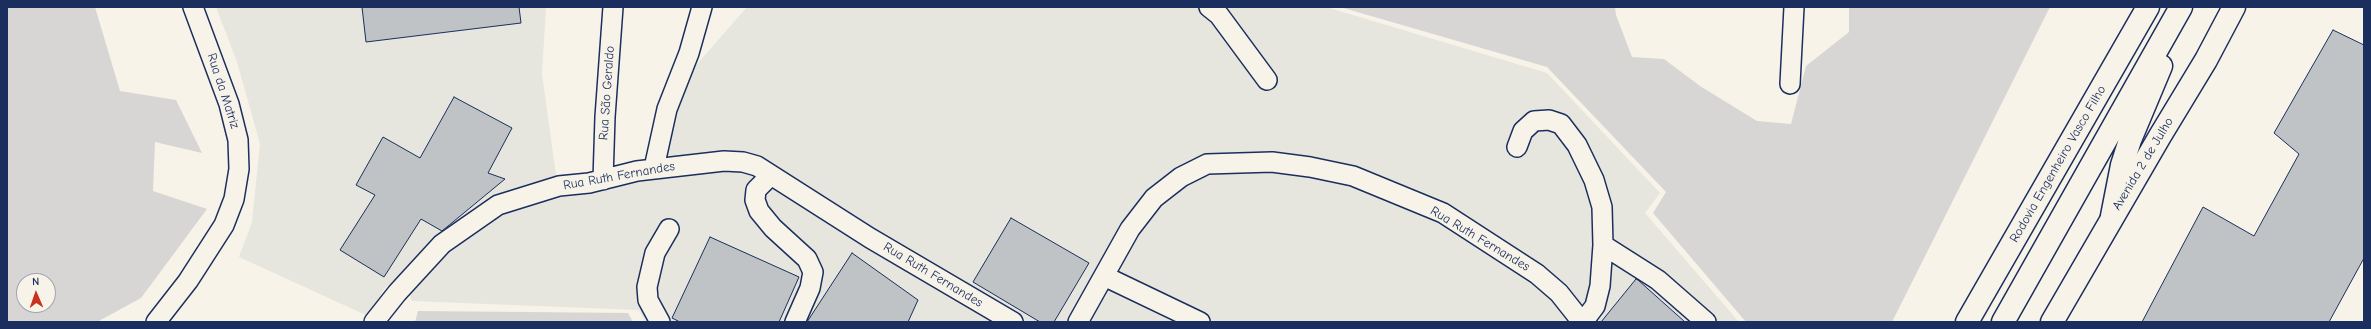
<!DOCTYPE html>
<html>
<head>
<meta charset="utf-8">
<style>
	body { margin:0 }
	#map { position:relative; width:2371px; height:329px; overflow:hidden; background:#f7f3e8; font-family:"Comic Neue",sans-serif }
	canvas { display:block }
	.frame { position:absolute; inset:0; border:8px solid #1b2f5e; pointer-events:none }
	.north { position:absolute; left:16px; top:273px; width:40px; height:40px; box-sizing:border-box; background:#f7f3e8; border:1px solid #9fa5b1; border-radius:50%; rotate:358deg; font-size:11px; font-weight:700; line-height:16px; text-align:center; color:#1b2f5e }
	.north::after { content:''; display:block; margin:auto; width:14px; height:18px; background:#c8321e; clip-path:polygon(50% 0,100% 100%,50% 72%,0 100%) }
</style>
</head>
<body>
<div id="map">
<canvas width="2371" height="329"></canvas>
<div class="frame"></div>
<div class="north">N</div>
</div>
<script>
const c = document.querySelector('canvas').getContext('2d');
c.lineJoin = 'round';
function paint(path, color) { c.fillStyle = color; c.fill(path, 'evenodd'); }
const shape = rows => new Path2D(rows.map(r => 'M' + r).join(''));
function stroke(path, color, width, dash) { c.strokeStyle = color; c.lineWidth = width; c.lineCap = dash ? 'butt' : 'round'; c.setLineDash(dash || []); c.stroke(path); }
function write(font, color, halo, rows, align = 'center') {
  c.font = font + ' "Comic Neue",sans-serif'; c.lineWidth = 3; c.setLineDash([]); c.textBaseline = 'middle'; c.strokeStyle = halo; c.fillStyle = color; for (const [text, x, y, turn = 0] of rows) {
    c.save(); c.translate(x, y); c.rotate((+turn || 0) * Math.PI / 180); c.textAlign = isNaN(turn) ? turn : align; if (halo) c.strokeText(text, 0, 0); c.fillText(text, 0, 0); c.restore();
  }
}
paint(shape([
	[216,7,546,7,542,74,556,175,610,170,660,158,685,78,747,7,1326,7,1547,73,1660,193,1645,213,1739,322,645,322,639,310,412,301,405,280,397,278,385,288,368,316,239,257,252,222,260,144,237,62]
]), '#e6e5de');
paint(shape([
	[7,7,95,7,120,91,176,100,202,153,155,142,153,191,207,209,141,298,97,322,7,322],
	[24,281,48,281,48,305,24,305],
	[1340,7,1615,7,1616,15,1632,57,1664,59,1700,86,1757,121,1791,124,1806,66,1849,32,1849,7,2050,7,1892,322,1746,322,1653,213,1666,192,1547,67],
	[418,311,628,313,633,322,415,322]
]), '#d7d6d4');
const building = shape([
	[362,7,519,7,521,23,366,42,362,7],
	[2333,30,2364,45,2364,258,2329,322,2142,322,2203,207,2254,236,2299,154,2274,133,2333,30],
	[454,97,512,128,488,173,505,179,442,231,421,219,384,277,340,250,375,195,356,185,383,137,420,158,454,97],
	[1011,218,1089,263,1054,322,1040,322,973,282,1011,218],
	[710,237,799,277,779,322,680,322,672,318,710,237],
	[852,253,918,300,908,322,807,322,852,253],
	[1636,279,1638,280,1685,322,1601,322,1636,279]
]);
paint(building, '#c0c3c5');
stroke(building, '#1b2f5e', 1);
const minor = shape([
	[1209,7,1219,15,1267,80],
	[1790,84,1794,7],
	[1517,147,1523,131,1534,121,1549,120,1561,124,1577,145,1594,180,1602,207,1603,245,1600,286,1595,306,1583,322],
	[654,168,667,109,689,53,702,7],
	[771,175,756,190,755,200,759,211,773,228,807,259,813,272,810,288,795,322],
	[603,180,605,117,613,7],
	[1603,245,1658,280,1706,322],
	[1104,276,1200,322],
	[156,322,188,281,224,225,234,199,239,169,238,140,229,104,193,7],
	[374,322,397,293,442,244,498,205,559,186,589,183,637,171,724,161,743,162,757,166,870,238,1013,322],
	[660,322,648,300,647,287,655,253,669,229],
	[1078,322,1130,229,1154,198,1181,177,1207,164,1272,162,1310,167,1353,176,1443,213,1537,274,1559,293,1582,322]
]);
const major = shape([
	[2052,322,2160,136,2206,60,2234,7]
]);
const highway = shape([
	[2112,216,2122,165,2130,140,2161,66],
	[1967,322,2148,7],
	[2003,322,2181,7]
]);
stroke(minor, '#1b2f5e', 22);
stroke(major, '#1b2f5e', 25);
stroke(highway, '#1b2f5e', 25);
stroke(minor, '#f7f3e8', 19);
stroke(major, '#f7f3e8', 22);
stroke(highway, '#f7f3e8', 22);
write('13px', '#1b2f5e', '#f7f3e8', [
	["Rua da Matriz",223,91,72],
	["Rua São Geraldo",607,93,-86],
	["Rodovia Engenheiro Vasco Filho",2058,164,-60],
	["Avenida 2 de Julho",2143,164,-59],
	["Rua Ruth Fernandes",619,176,-10],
	["Rua Ruth Fernandes",1480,239,31],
	["Rua Ruth Fernandes",933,275,31]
]);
</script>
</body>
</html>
